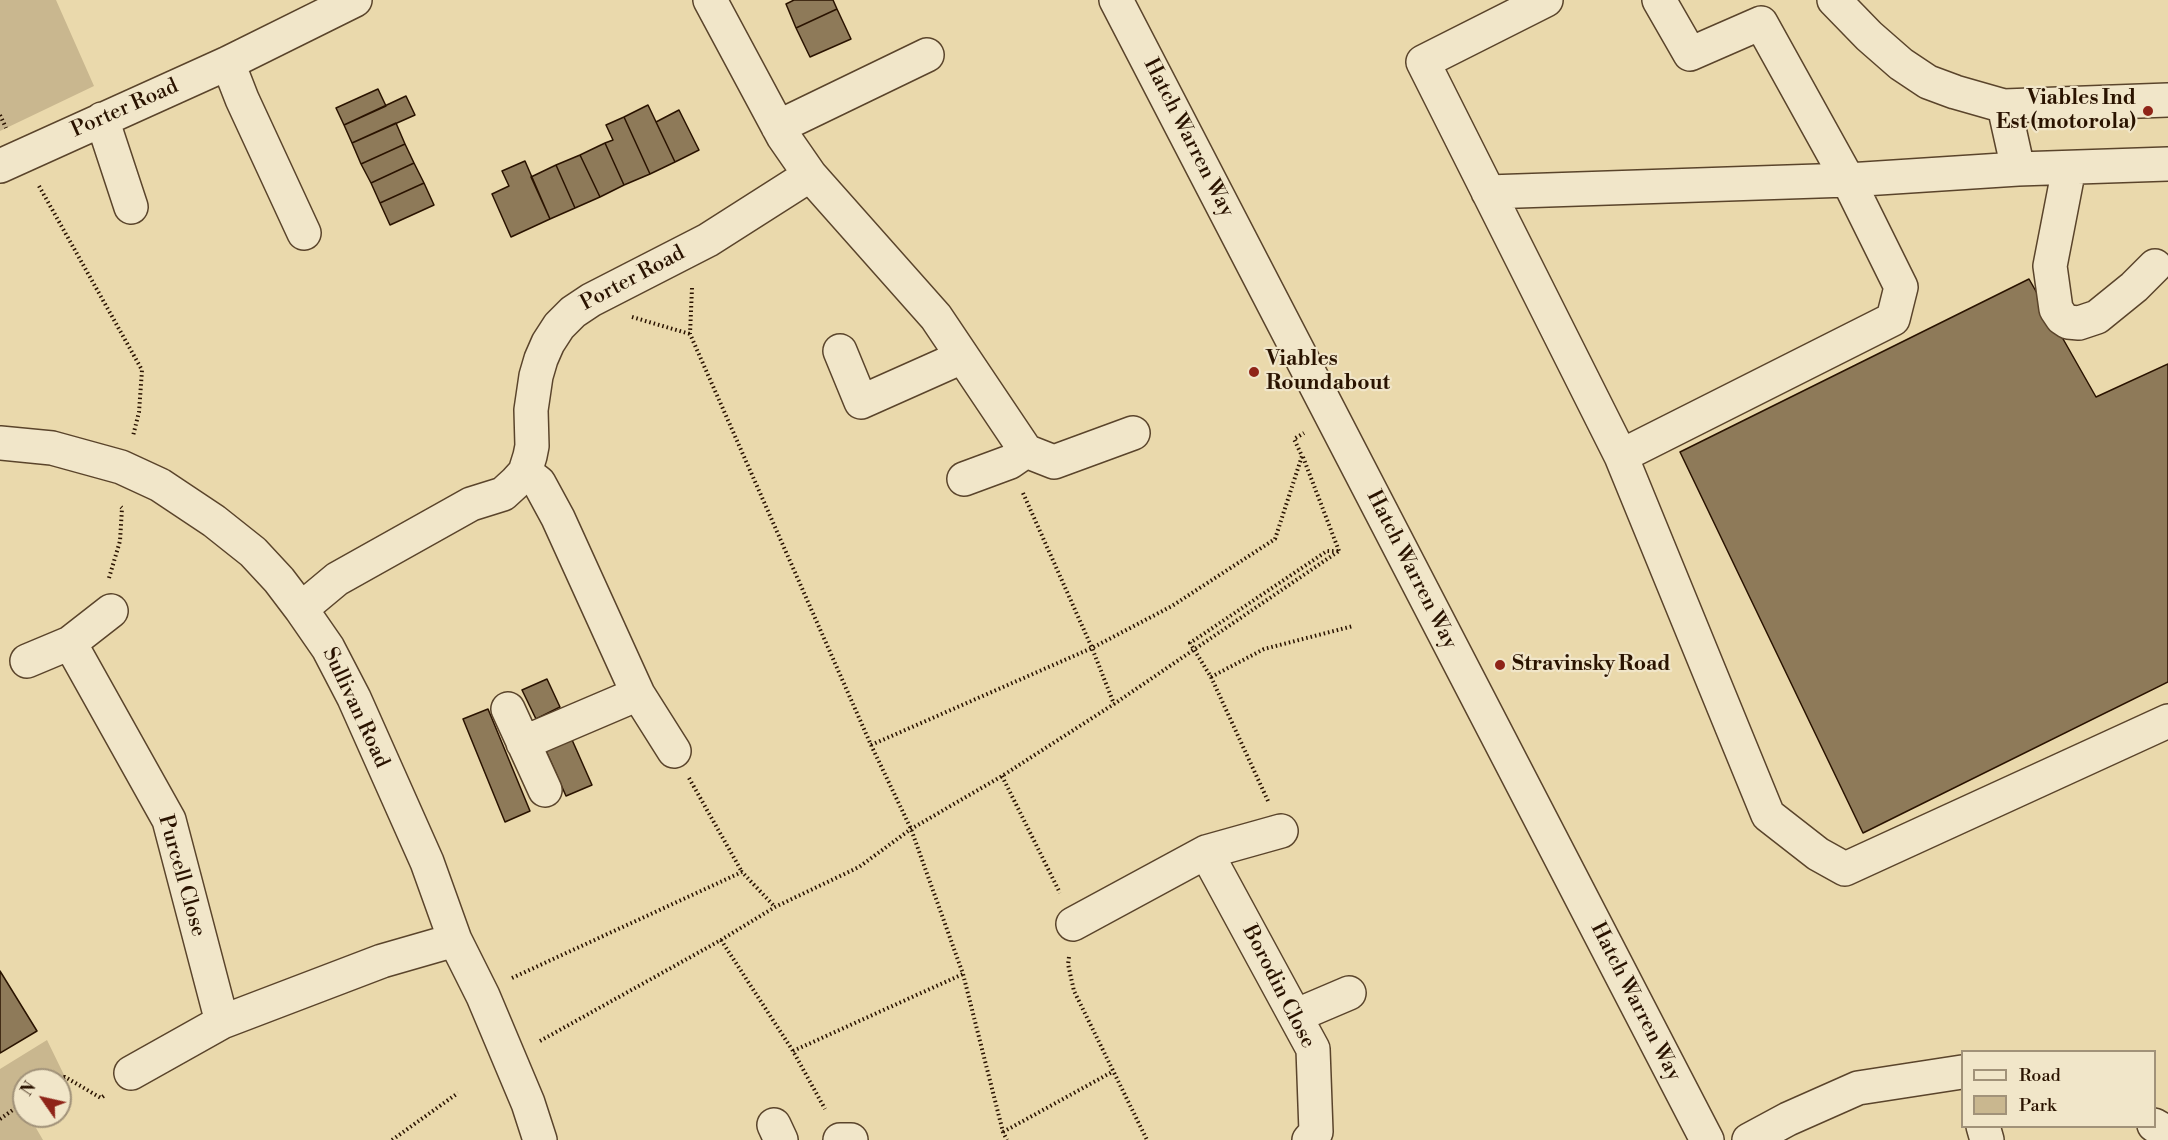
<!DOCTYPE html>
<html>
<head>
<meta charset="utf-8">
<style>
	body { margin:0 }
	#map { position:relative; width:2168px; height:1140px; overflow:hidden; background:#ead9ac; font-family:"Libre Bodoni",serif }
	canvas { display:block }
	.legend { position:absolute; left:1961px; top:1050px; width:195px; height:78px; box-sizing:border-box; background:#f1e6c9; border:2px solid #a19279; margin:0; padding:8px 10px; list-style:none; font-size:18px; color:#2a1300 }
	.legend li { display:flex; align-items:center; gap:12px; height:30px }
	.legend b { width:30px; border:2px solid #a19279 }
	.north { position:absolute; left:12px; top:1068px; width:60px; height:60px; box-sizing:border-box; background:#f1e6c9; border:2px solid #a19279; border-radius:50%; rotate:304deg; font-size:16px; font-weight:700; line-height:24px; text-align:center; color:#2a1300 }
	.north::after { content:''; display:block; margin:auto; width:21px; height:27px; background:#8f2418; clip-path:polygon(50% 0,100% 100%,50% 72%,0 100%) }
</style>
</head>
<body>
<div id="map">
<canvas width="2168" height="1140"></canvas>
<ul class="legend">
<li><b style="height:8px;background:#f1e6c9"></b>Road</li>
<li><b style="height:16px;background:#c9b78f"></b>Park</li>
</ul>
<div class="north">N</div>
</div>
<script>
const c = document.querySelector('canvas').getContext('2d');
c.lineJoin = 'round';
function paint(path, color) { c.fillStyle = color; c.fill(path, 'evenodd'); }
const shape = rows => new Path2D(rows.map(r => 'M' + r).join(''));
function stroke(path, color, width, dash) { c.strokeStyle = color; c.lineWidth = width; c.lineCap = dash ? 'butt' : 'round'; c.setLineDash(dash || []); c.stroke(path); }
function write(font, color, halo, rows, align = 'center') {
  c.font = font + ' "Libre Bodoni",serif'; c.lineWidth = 4.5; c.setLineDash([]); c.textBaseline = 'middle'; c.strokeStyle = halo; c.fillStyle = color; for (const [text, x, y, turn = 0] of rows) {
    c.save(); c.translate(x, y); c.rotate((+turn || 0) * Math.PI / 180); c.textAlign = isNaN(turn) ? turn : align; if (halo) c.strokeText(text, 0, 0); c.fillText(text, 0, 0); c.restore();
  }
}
paint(shape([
	[0,0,56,0,94,86,0,131],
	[47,1040,65,1077,60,1080,24,1080,24,1102,22,1104,24,1116,29,1116,43,1140,0,1140,0,1069]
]), '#c9b78f');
const building = shape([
	[794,0,833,0,837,9,796,28,786,4,794,0],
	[837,9,851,39,810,57,796,28,837,9],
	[378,89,386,106,344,125,336,108,378,89],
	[406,96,415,115,352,143,344,125,406,96],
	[648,105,675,162,650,174,624,117,648,105],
	[679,110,699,150,675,162,656,122,679,110],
	[624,117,650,174,624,185,605,143,613,140,606,125,624,117],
	[396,123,405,144,361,164,352,143,396,123],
	[605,143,624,185,600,197,580,155,605,143],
	[405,144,414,163,371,183,361,164,405,144],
	[580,155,600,197,575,208,556,165,580,155],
	[525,161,550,219,511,237,492,194,509,186,502,171,525,161],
	[414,163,424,183,380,203,371,183,414,163],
	[556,165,575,208,550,219,531,177,556,165],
	[424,183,434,205,390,225,380,203,424,183],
	[2029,279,2096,397,2168,364,2168,682,1863,833,1680,452,2029,279],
	[547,679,560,707,536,719,522,690,547,679],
	[488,709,530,811,505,822,463,719,488,709],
	[569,733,592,785,566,796,543,744,569,733],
	[0,971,37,1031,0,1053,0,971]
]);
paint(building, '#8e7a59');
stroke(building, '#2a1300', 1.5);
const minor = shape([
	[710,0,783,136,810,175,936,317,1026,451,1010,462,964,479],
	[1116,0,1707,1140],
	[1546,0,1423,62,1621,456,1893,319,1901,287,1848,180,1761,23,1690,54,1659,0],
	[1834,0,1869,36,1901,64,1928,82,1955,92,2004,106,2168,100],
	[228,63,242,99,304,233],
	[2004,106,2018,169,2168,164],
	[102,119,131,207],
	[778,127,927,55],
	[0,166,228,63,355,0],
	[2069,168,2050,266,2056,309,2062,318,2068,322,2079,323,2097,317,2134,287,2155,266],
	[1488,192,1848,180,2018,169],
	[840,351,861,402,962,357],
	[0,443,52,448,121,467,160,485,214,521,253,552,279,580,301,609,328,648,354,698,427,862,455,940,483,996,528,1103,540,1140],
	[1026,451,1054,462,1133,433],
	[1621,456,1768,815,1818,854,1845,869,2168,721],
	[525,472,539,483,558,518,638,694,674,751],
	[301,609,337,579,471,504,503,494,515,483,525,472,530,456,532,446,531,410,536,376,541,359,548,343,559,326,573,312,591,300,708,240,810,175],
	[111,611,70,643,169,820,222,1022,382,961,455,940],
	[27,661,70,643],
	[508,709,545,790],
	[523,743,638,694],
	[1206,852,1281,831],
	[1073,924,1206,852,1313,1049,1316,1132,1309,1140],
	[1295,1016,1349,993],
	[131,1073,222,1022],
	[774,1125,781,1140],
	[2154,1125,2168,1133],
	[1983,1126,1987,1140],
	[840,1140,851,1140],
	[1749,1140,1788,1119,1858,1088,1962,1072]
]);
stroke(minor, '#5a442b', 36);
stroke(shape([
	[0,115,6,128],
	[39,186,142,370,139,412,133,436],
	[692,288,690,334,871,745,911,829,963,974,1003,1132,1007,1140],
	[632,317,690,334],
	[1303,457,1339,551],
	[1023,493,1092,648,1114,704],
	[109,578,120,541,122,508,121,507],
	[1211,677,1264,649,1353,626],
	[871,745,1092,648,1172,606,1275,539,1302,456,1294,439,1304,433],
	[1002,776,1060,893],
	[689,778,742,872],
	[1268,801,1211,677,1190,643,1327,551,1338,551],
	[721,940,793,1051,825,1109],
	[1069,957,1068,964,1074,991,1147,1140],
	[512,978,742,872,775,907],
	[540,1041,721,940,775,907,859,867,911,829,1002,776,1114,704,1339,551],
	[793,1051,963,974],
	[55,1080,65,1077,101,1098,105,1095],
	[0,1119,24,1102],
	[1003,1132,1112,1072],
	[392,1140,458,1093]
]), '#2a1300', 4, [1.5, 3]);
stroke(minor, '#f1e6c9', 33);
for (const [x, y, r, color] of [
	[2148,111,6,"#8f2418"],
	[1254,372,6,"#8f2418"],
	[1500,665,6,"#8f2418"]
]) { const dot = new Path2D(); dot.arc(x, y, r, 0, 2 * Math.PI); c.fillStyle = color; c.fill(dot); stroke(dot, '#f1e6c9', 2); }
write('bold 21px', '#2a1300', '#f1e6c9', [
	["Viables Ind",2136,99,"right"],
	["Est (motorola)",2136,123,"right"],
	["Viables",1266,360],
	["Roundabout",1266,384],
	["Stravinsky Road",1512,665]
], 'left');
write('21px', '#2a1300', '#f1e6c9', [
	["Porter Road",125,109,-24],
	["Hatch Warren Way",1188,138,63],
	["Porter Road",633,279,-28],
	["Hatch Warren Way",1411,570,63],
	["Sullivan Road",355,708,65],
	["Purcell Close",181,876,74],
	["Borodin Close",1278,987,63],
	["Hatch Warren Way",1635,1002,63]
]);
</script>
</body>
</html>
